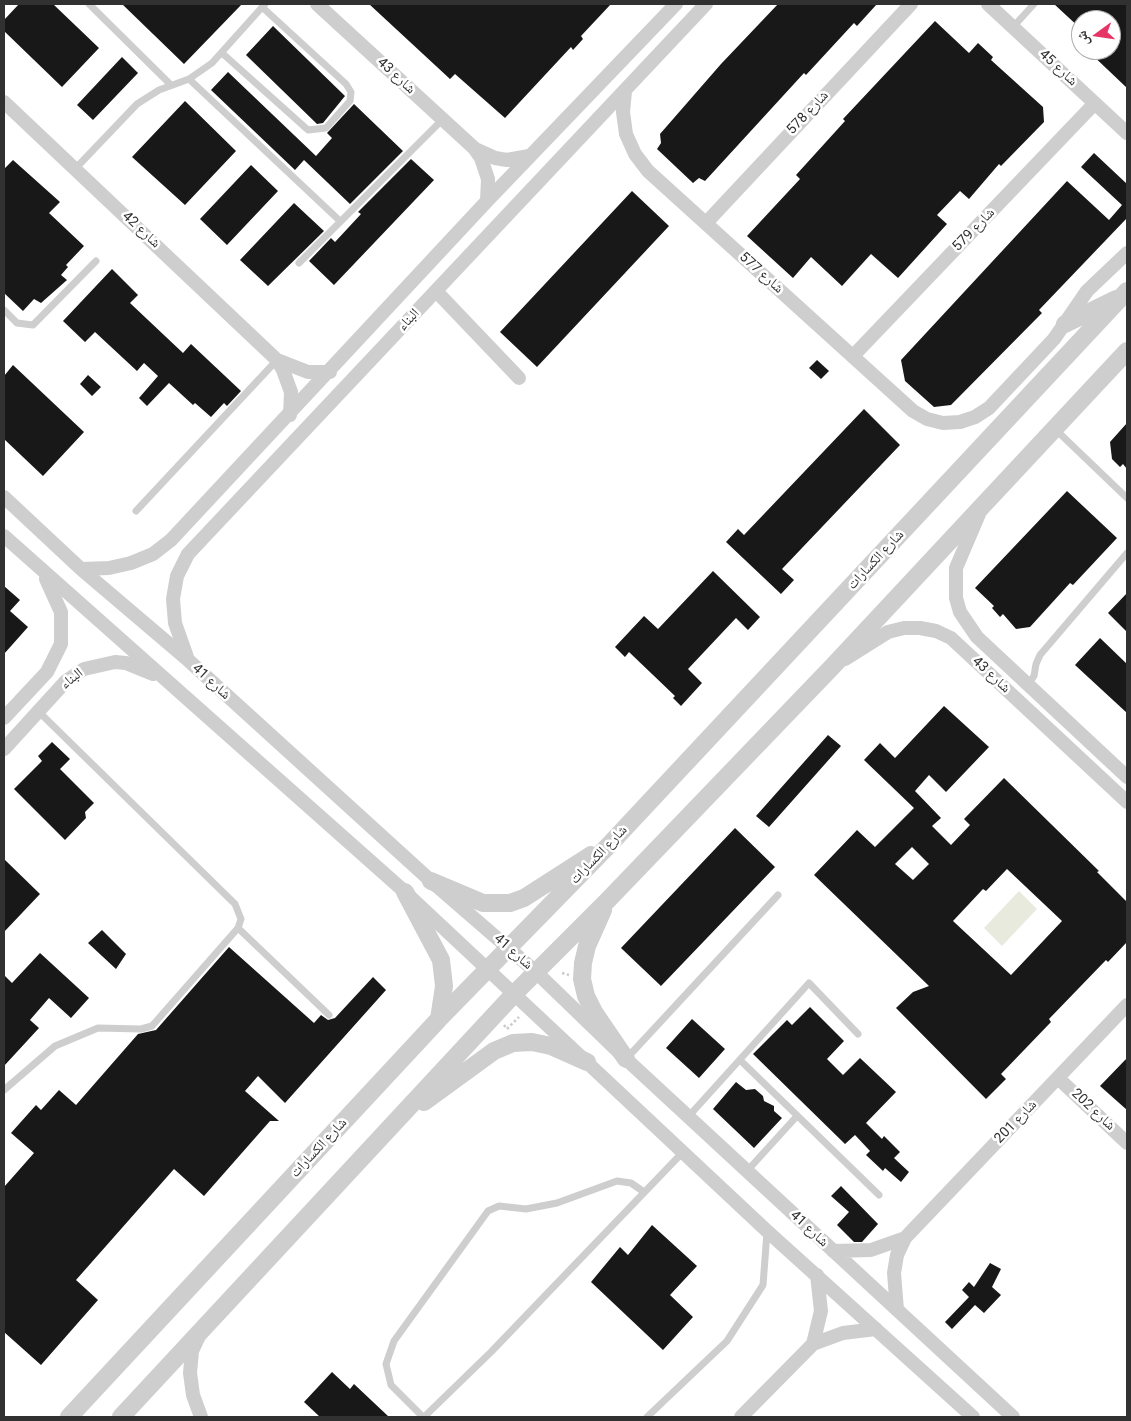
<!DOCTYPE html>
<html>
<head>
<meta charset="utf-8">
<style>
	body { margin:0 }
	#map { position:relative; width:1131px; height:1421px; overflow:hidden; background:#fff; font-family:Roboto,"Noto Naskh Arabic",sans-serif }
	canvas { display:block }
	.frame { position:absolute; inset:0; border:5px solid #313131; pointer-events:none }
	.north { position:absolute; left:1071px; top:10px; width:50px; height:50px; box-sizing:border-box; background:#fff; border:1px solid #adadad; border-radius:50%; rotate:256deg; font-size:14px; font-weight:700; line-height:20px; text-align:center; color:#313131 }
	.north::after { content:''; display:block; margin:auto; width:18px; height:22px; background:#e73467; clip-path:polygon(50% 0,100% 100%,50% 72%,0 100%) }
</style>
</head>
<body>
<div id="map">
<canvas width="1131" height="1421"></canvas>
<div class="frame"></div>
<div class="north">ش</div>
</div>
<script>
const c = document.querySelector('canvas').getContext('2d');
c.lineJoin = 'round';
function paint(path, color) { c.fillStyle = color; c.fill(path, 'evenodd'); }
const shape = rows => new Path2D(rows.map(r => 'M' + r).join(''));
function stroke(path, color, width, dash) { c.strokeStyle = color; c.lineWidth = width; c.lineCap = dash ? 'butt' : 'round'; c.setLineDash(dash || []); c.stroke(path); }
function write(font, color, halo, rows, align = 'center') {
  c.font = font + ' Roboto,"Noto Naskh Arabic",sans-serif'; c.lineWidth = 5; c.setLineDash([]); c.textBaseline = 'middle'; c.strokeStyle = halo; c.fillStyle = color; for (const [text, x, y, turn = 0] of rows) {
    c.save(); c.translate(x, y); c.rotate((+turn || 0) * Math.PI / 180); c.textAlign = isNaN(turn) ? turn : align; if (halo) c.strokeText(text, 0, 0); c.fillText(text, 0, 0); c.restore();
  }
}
paint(shape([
	[1019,891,1037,909,1002,946,984,928]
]), '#e7eadc');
paint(shape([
	[19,4,53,4,99,48,62,87,4,31,4,20],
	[122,4,242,4,184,64],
	[369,4,611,4,581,36,583,39,573,50,571,47,505,118,455,74,450,79],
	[778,4,877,4,857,26,854,23,806,75,804,73,705,181,699,178,693,183,657,149,661,143,660,134,721,64],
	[1054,4,1127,4,1127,88,1087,50,1111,50,1111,20,1081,20,1081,29],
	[935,21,969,53,978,43,993,57,991,60,1043,107,1044,122,1001,166,999,164,969,199,960,191,937,215,947,224,898,278,871,254,842,286,811,257,793,278,747,236,800,179,796,175,845,121,843,119],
	[273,26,345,96,323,123,317,124,246,55],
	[122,57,138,73,93,120,77,105],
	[228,72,316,156,332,138,327,133,354,104,403,151,350,204,304,160,295,170,211,90],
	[185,101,236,151,185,205,132,157],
	[1094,153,1127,184,1127,218,1039,310,1042,313,951,405,934,407,905,381,901,360,1067,181,1109,220,1122,205,1081,167],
	[411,159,434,180,334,285,309,261,331,238,335,242,361,214,358,212],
	[13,160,60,202,49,213,84,246,66,265,68,267,61,275,67,280,41,303,34,299,23,311,4,293,4,169],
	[251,165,278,191,227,245,200,219],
	[632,191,669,226,537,367,500,332],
	[294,203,324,231,268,286,240,260],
	[112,269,138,295,130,303,183,353,191,344,241,391,227,406,224,403,211,417,195,403,193,405,169,383,147,406,139,398,158,376,144,363,137,371,95,332,85,342,63,321],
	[817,360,829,371,821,379,809,368],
	[13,365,84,432,43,476,4,439,4,376],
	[88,375,101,387,92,396,80,384],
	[864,409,900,445,782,569,794,580,781,594,726,542,738,529,744,535],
	[1127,423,1127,469,1123,464,1120,467,1112,459,1110,442],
	[1067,491,1117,538,1073,585,1070,583,1030,627,1016,629,1003,614,1000,617,992,608,994,606,975,588],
	[713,571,760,617,748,630,736,618,688,669,702,683,681,706,673,698,675,696,629,652,625,657,615,647,644,616,658,629],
	[4,586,20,600,10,611,28,627,4,654],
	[1127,593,1127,632,1108,613],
	[1100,638,1127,664,1127,713,1075,665],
	[944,706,989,747,946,792,929,775,915,791,941,818,932,826,951,845,970,825,964,819,1004,778,1099,871,1097,872,1127,902,1127,942,1108,962,1106,960,1049,1019,1051,1022,1001,1074,1006,1079,986,1099,896,1008,913,992,929,986,814,875,857,830,875,847,914,808,864,760,880,743,895,758],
	[912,847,929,864,913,880,895,864],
	[1007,869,1062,921,1011,975,953,921,983,889,986,891],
	[828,735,841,746,769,827,756,816],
	[52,742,70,759,60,769,94,803,85,812,86,818,65,840,14,789,42,761,38,756],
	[735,828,775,867,661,986,621,948],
	[4,859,40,894,4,932],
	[102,930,126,954,116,969,88,943],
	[229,947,314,1023,321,1015,328,1020,335,1018,373,977,386,990,285,1103,258,1076,245,1091,279,1121,270,1121,204,1196,174,1169,76,1280,98,1300,41,1365,4,1332,4,1187,34,1153,11,1133,36,1105,41,1110,59,1090,76,1105,138,1034,156,1030],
	[40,953,89,998,71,1018,49,998,30,1020,39,1028,4,1066,4,975,12,983],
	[810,1007,844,1041,827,1059,843,1075,860,1058,896,1092,866,1123,882,1139,884,1136,900,1152,894,1158,909,1172,901,1182,885,1168,883,1171,866,1155,870,1151,855,1135,845,1144,753,1054,787,1020,792,1025],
	[692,1019,725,1049,699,1078,666,1048],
	[1127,1058,1127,1110,1100,1086],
	[736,1082,746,1090,755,1089,763,1096,764,1101,774,1106,774,1111,782,1118,754,1148,713,1109],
	[841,1186,878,1224,862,1242,854,1242,837,1225,849,1212,831,1196],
	[652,1225,697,1266,670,1295,693,1317,663,1350,591,1282,620,1247,628,1255],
	[990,1263,1001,1269,992,1287,1001,1295,984,1313,975,1305,952,1329,945,1322,969,1297,962,1290,969,1282,974,1287],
	[332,1372,350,1389,354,1384,389,1417,320,1417,304,1402]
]), '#181818');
stroke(shape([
	[562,973,569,975],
	[504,1025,507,1029,519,1017]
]), '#cbcbcb', 2.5, [2.5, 2.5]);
stroke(shape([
	[89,4,171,85],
	[1013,27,1034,4],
	[222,53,308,130,326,128,350,101,351,92,346,84,262,7],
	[189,79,340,221],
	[75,169,137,104,159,90,189,79,212,63,265,4],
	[299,263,443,119],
	[4,310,17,323,33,325,96,261],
	[1055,429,1127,498],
	[136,511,277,360],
	[1028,684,1034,676,1036,664,1040,655,1127,553],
	[238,928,329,1015],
	[626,1059,778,895],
	[740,1060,879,1195],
	[4,1090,55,1046,98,1028,141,1029,152,1026,238,928,241,919,235,904,39,712],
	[688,1117,809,983,858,1034],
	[747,1171,797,1116],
	[423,1417,391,1385,386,1364,394,1341,488,1211,499,1206,526,1209,557,1203,617,1181,631,1183,644,1192],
	[424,1417,491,1352,684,1151],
	[647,1417,727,1341,763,1285,767,1232]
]), '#cecece', 7);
stroke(shape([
	[317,4,474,148,481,158,488,179,487,201],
	[988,4,1127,133],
	[625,91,623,112,626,134,635,154,648,171,913,411,927,419,943,423,960,422,975,417,989,408,1054,339,1087,291,1127,253],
	[4,102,277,360,283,370,291,392,290,415],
	[475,149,495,158,507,160,529,156],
	[706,223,911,4],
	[436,291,519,378],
	[853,356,1095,103],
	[277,360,308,372,330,372],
	[4,497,81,569,188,660,431,881,536,972,626,1059,1013,1417],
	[979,514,956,568,956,598,960,612,977,637,1127,777],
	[4,536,405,892,767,1231,973,1417],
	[81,569,109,568,131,563,153,554,171,540,487,201,676,4],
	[187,657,175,623,173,599,177,576,188,554,706,4],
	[845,659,888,632,904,628,920,628,936,631,951,638,1127,802],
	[4,718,47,672,61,644,61,612,46,579],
	[4,749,66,681,84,669,115,662,126,663,153,674],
	[1058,1078,1127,1143],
	[833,1251,871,1250,905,1238],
	[897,1310,894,1273,897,1255,905,1238,1127,1005],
	[199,1336,192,1351,190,1373,193,1395,201,1417],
	[813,1344,821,1311,817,1275],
	[741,1417,813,1344,843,1333,876,1329]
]), '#cecece', 14);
stroke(shape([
	[1065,324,1116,299],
	[431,881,483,903,510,903,524,898,591,855],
	[405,892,441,960,444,986,439,1019],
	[603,910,587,946,583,963,582,979,586,996,594,1012,626,1059],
	[424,1102,494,1051,513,1043,532,1042,551,1046,587,1062],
	[69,1417,439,1019,609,845,1127,291],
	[121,1417,514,994,607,901,832,667,1127,351]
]), '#cecece', 18);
write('14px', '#313131', '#fff', [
	["شارع 45",1058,68,43],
	["شارع 43",396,76,43],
	["شارع 578",808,113,-47],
	["شارع 42",141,230,43],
	["شارع 579",974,230,-46],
	["شارع 577",761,273,42],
	["البناء",409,320,-47],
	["شارع الكسارات",876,560,-47],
	["شارع 43",991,675,43],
	["البناء",72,679,-38],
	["شارع 41",211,682,42],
	["شارع الكسارات",599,855,-46],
	["شارع 41",513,952,41],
	["شارع 202",1093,1110,43],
	["شارع 201",1016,1122,-46],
	["شارع الكسارات",319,1148,-47],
	["شارع 41",809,1229,43]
]);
</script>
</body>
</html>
